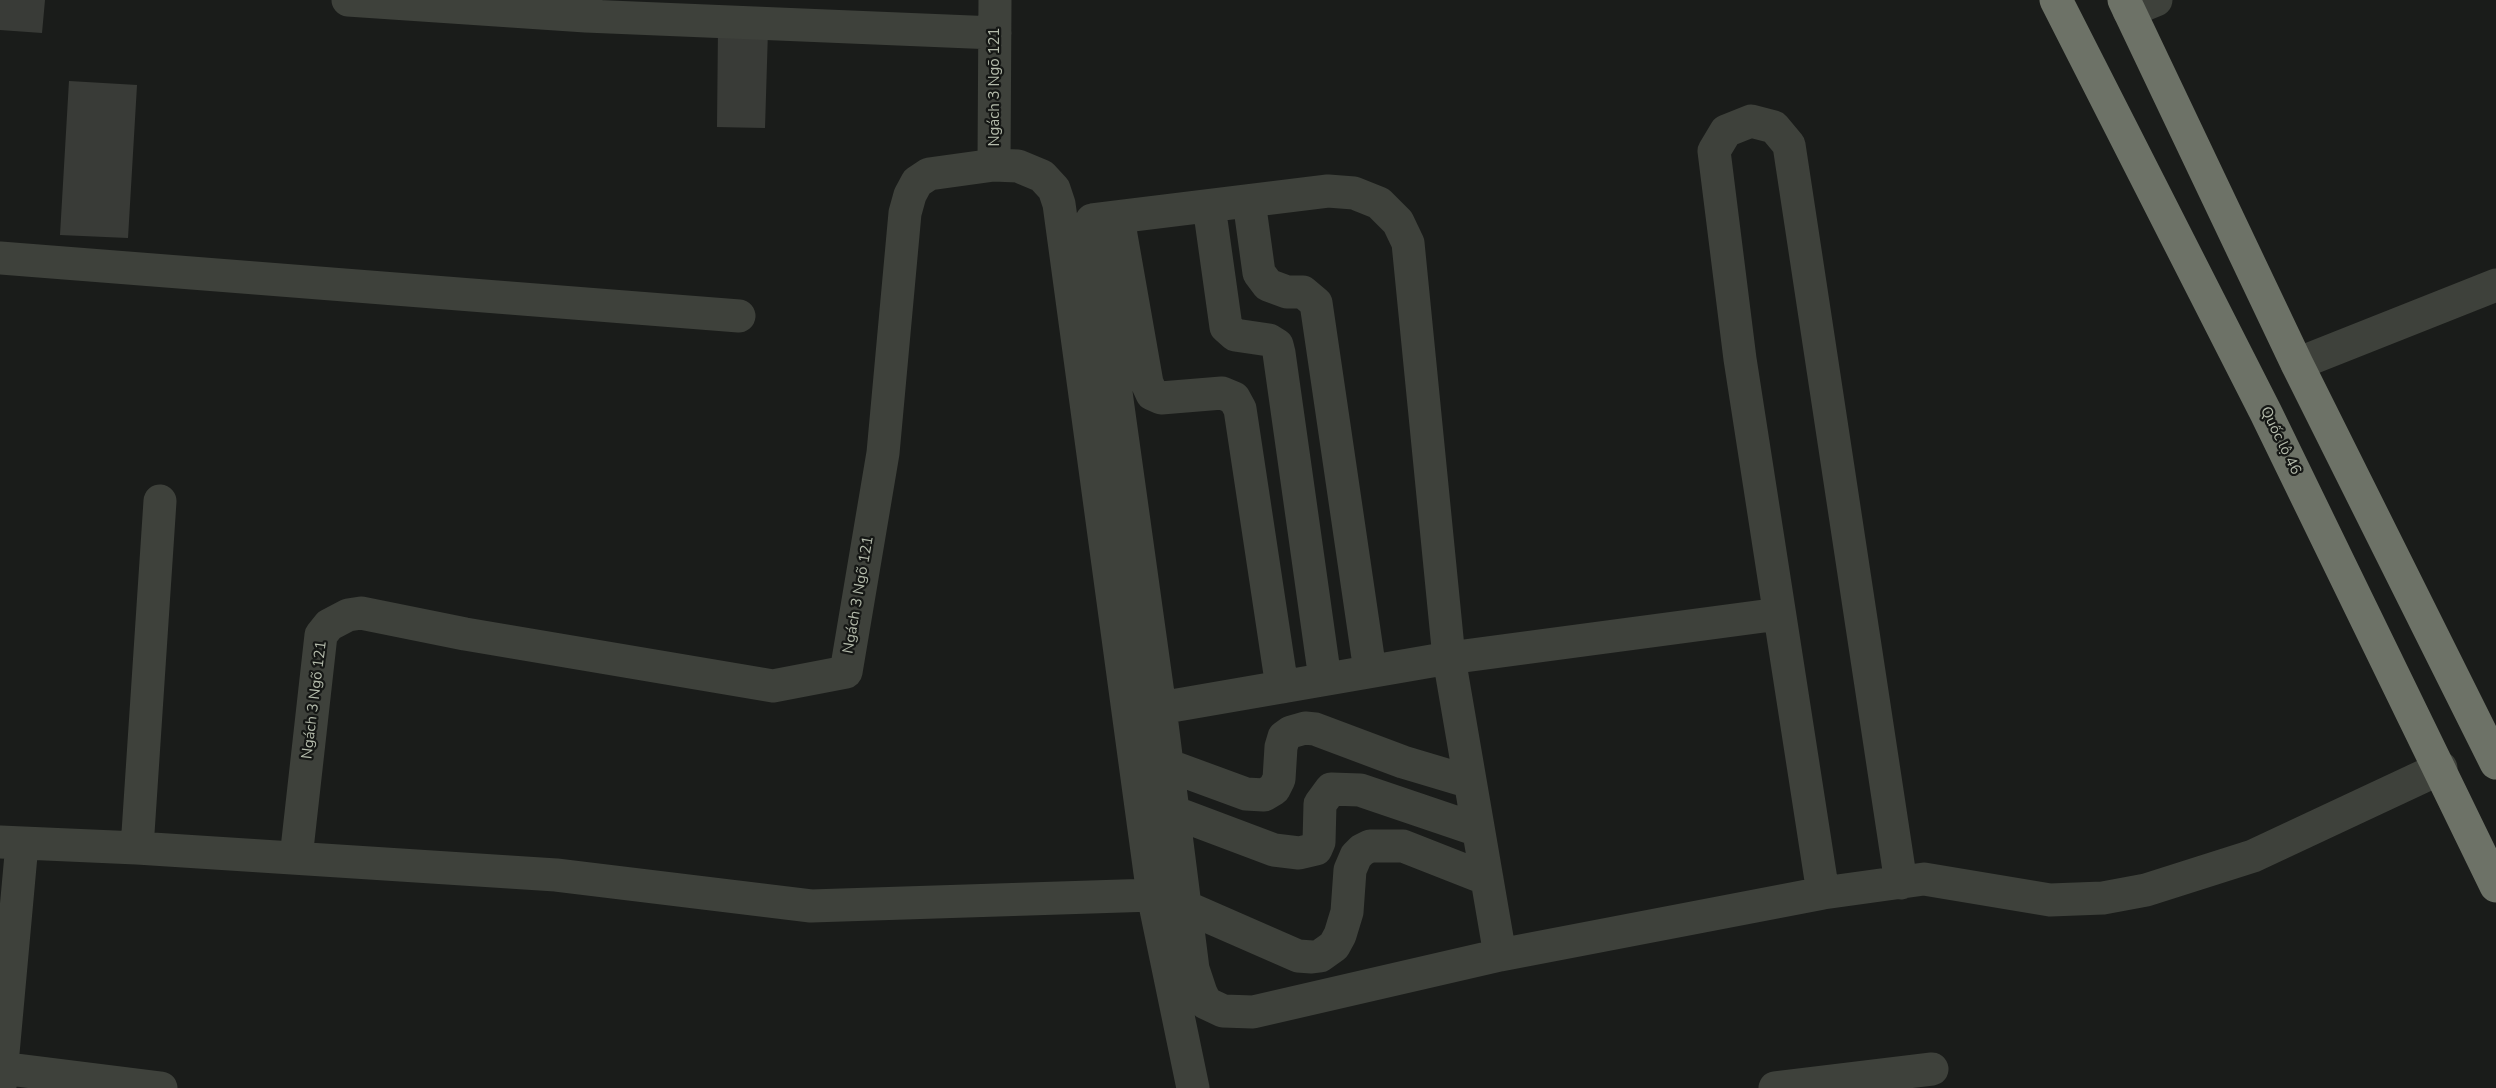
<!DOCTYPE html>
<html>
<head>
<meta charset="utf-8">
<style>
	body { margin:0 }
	canvas { display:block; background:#1a1c1a }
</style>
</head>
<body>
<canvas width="2496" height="1088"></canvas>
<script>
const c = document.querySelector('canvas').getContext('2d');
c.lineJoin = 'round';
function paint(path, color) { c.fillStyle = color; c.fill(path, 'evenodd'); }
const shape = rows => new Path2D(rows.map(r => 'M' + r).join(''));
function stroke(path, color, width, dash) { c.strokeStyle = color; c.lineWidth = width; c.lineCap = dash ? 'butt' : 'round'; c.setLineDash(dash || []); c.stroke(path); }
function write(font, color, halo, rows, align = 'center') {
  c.font = font + ' "Nunito Sans",sans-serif'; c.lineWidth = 4.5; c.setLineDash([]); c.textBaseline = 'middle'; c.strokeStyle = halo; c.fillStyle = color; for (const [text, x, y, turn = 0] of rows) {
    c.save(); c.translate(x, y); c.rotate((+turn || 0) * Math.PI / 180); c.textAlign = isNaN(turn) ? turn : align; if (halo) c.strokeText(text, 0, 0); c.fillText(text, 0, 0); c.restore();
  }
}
paint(shape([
	[0,0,45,0,42,33,0,30],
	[718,29,768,30,765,128,717,127],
	[69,81,137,85,128,238,60,235]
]), '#393b37');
stroke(shape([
	[348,0,586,16,586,0],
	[2129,11,2156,0],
	[586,16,995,33],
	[994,165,1018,166,1042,176,1054,189,1059,204,1153,895,1193,1088],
	[1249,201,1259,273,1268,285,1287,292,1303,292,1316,303,1370,671],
	[1209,206,1226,327,1235,335,1269,340,1277,345,1279,353,1325,679],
	[1118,218,1147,383,1152,394,1161,398,1222,393,1234,398,1240,409,1282,687],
	[0,258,739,316],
	[2297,364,2496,285],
	[1160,708,1449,658,1779,614],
	[1167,765,1246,794,1264,795,1274,789,1279,779,1281,747,1284,737,1291,732,1305,728,1315,729,1403,762,1470,782],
	[1173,812,1274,850,1299,853,1316,849,1319,842,1320,804,1331,789,1360,790,1478,830],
	[0,842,137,848,556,875,811,906,1153,895],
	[137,848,160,501],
	[296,858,321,635,329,625,348,615,361,613,465,634,773,686,846,672,883,453,905,213,910,195,917,182,929,174,994,165,995,0],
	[1823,893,1740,359,1714,151,1726,131,1751,121,1774,127,1789,145,1901,883],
	[1186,907,1298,956,1312,957,1320,956,1334,946,1340,935,1347,912,1350,870,1356,856,1362,850,1370,846,1403,846,1487,879],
	[1500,955,1253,1012,1223,1011,1206,1003,1201,993,1193,969,1160,708,1092,220,1328,191,1354,193,1379,203,1398,222,1408,243,1449,658,1500,955,1823,893,1924,879,2050,900,2103,898,2146,890,2253,856,2441,768],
	[1,1068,161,1088],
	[0,1086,22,844],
	[1775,1088,1932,1069]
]), '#3e413b', 33);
stroke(shape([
	[2056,0,2266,413,2496,886],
	[2124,0,2297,364,2496,763]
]), '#6d7267', 33);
write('15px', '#b5bcac', '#151715', [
	["Ngách 3 Ngõ 121",995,87,-90],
	["Quốc lộ 46",2280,441,64],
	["Ngách 3 Ngõ 121",859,595,-80],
	["Ngách 3 Ngõ 121",315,700,-83]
]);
</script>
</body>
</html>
